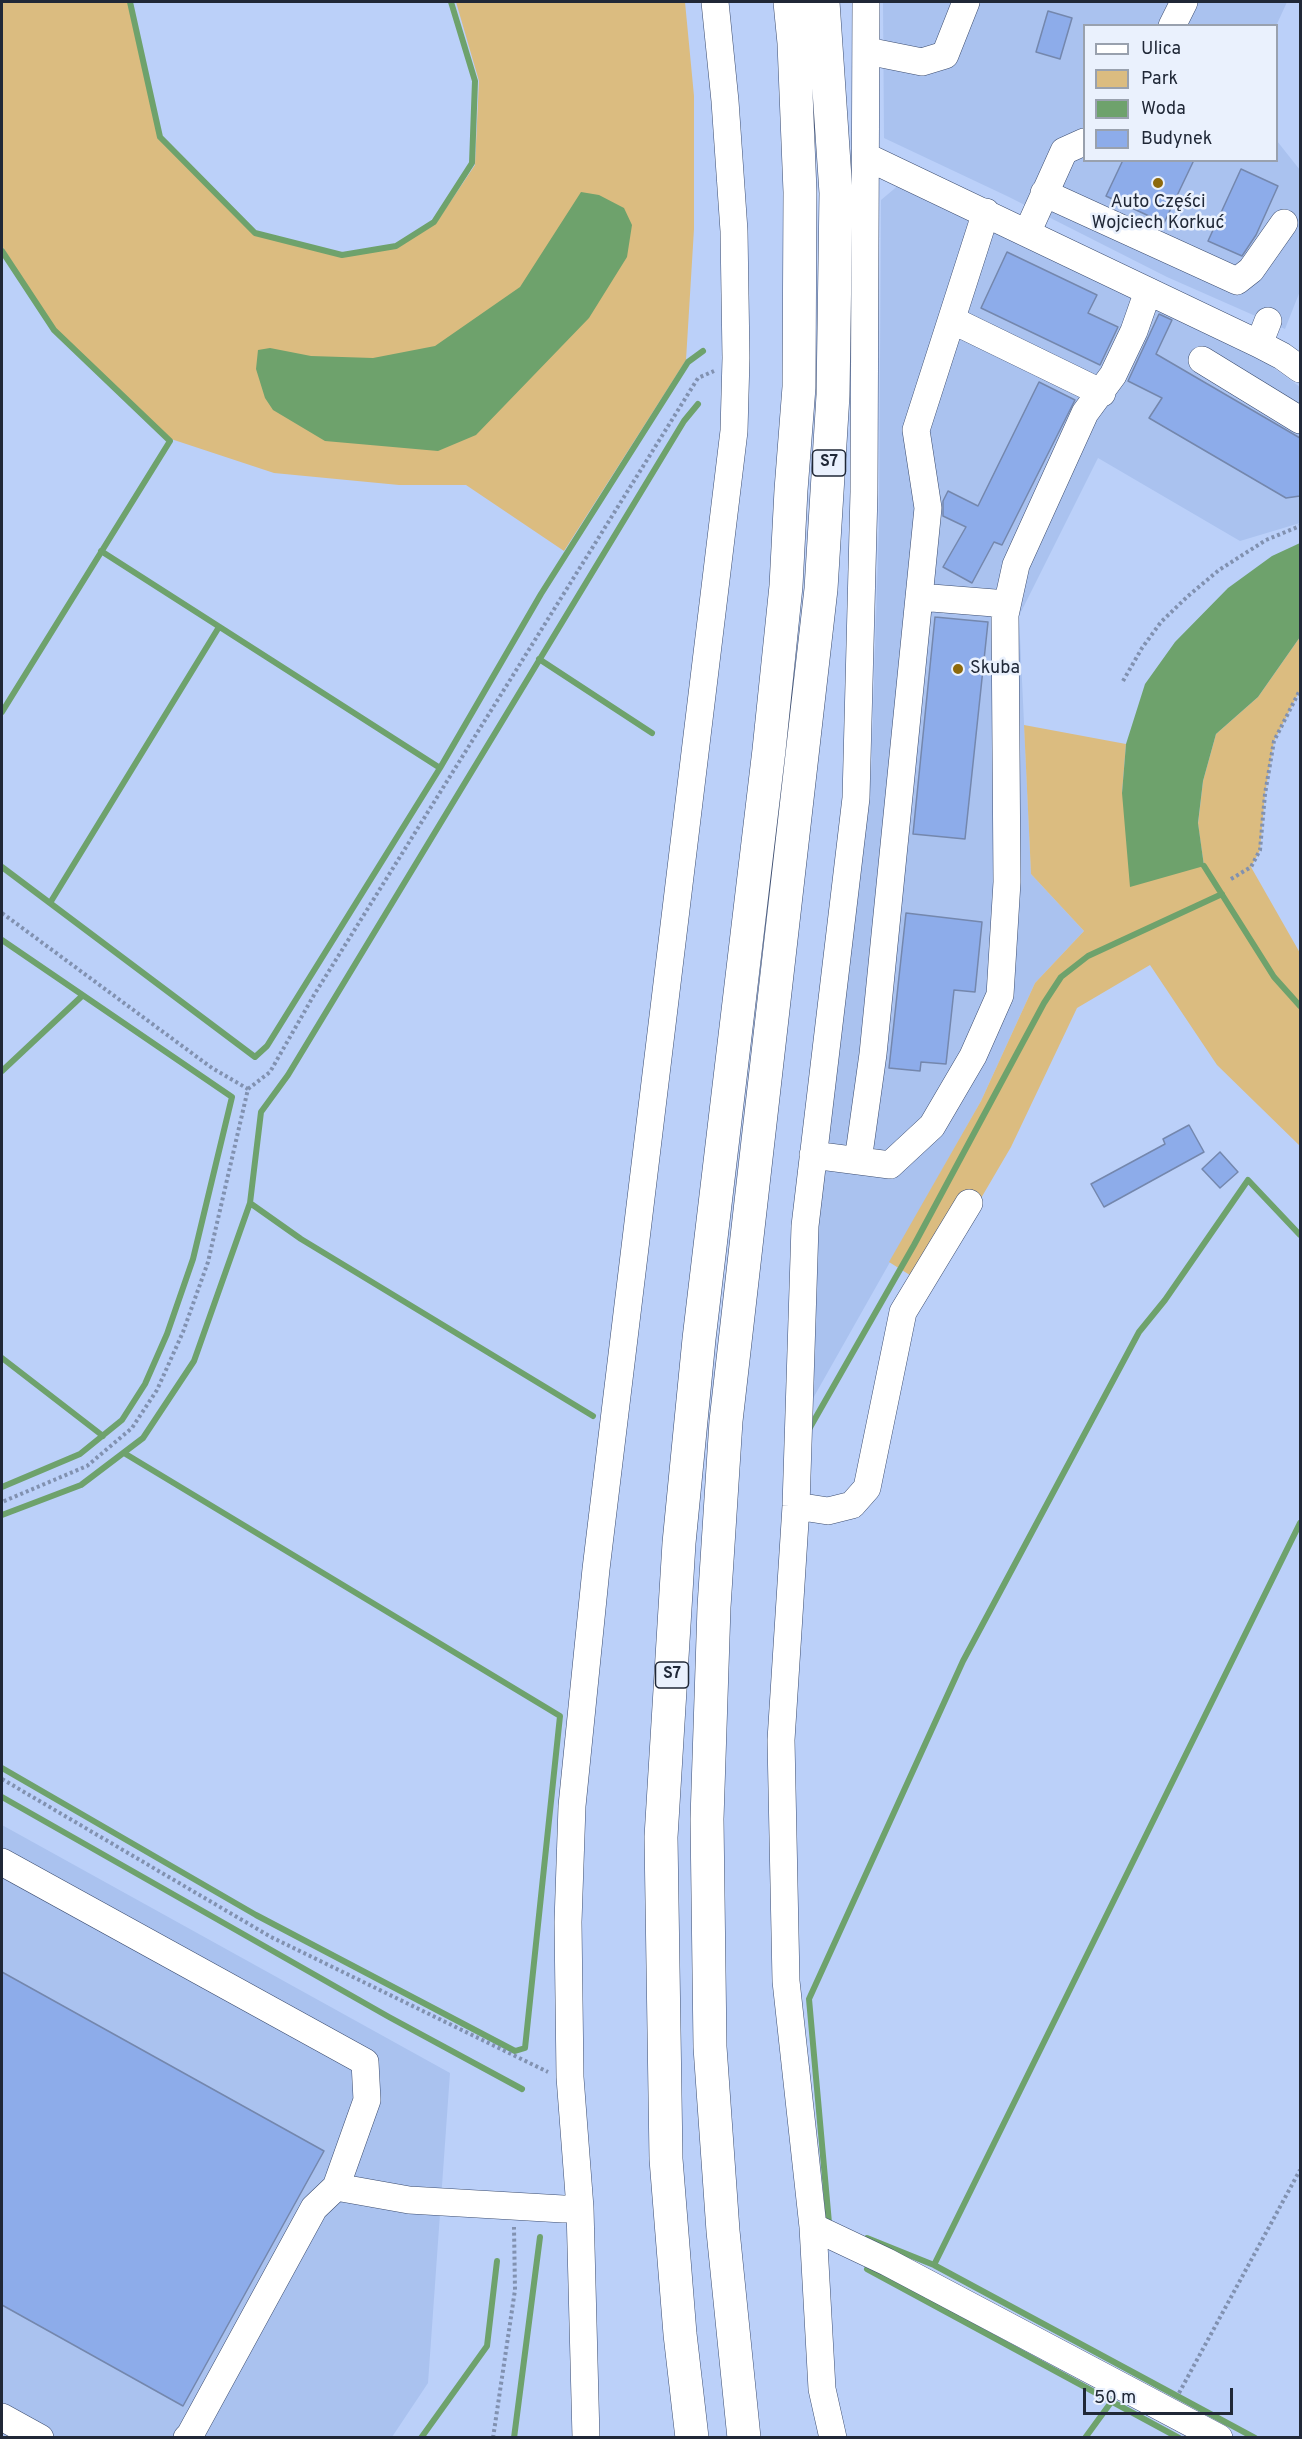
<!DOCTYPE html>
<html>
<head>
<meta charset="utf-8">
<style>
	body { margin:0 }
	#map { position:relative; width:1302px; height:2439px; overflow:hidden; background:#bbd0f9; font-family:Overpass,sans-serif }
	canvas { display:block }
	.frame { position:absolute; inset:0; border:3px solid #202837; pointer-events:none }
	.legend { position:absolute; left:1083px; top:24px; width:195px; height:138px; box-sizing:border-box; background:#eaf1fd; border:2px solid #99a1ae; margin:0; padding:8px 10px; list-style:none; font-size:18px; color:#202837 }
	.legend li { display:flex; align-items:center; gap:12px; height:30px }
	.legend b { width:30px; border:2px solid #99a1ae }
	.scale { position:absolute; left:1083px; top:2388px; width:150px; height:27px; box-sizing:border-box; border:3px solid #202837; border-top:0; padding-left:8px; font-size:18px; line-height:21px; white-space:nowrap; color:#202837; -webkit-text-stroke:4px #eaf1fd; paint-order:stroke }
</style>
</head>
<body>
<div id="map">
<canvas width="1302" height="2439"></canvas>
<div class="frame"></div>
<ul class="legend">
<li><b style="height:8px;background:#fff"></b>Ulica</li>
<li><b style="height:16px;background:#dbbc80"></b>Park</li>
<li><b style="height:16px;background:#6ea26c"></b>Woda</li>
<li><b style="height:16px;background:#8dacea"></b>Budynek</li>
</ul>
<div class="scale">50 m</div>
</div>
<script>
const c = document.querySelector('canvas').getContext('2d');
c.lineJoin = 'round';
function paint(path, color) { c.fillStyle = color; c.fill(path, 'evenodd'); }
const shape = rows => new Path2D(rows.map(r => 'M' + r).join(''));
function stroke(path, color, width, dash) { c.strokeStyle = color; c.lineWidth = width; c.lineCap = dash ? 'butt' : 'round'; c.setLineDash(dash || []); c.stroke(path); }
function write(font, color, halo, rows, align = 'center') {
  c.font = font + ' Overpass,sans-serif'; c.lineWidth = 5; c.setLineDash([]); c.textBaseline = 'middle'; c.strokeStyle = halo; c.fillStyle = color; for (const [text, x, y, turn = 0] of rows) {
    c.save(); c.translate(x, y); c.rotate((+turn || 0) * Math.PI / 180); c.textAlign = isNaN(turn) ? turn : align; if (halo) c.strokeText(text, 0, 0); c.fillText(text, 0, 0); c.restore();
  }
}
paint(shape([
	[883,2,1287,2,1276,26,1084,26,1084,160,1276,160,1277,141,1300,170,1300,291,1285,329,1167,277,1009,197,884,138],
	[900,184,1246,348,1300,387,1300,523,1240,541,1098,458,1019,616,1031,874,1084,931,1035,983,981,1101,794,1432,871,776,879,524,881,200],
	[2,1825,450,2073,428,2383,392,2437,2,2437]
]), '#aac2ef');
paint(shape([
	[2,2,128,2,158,138,254,234,341,257,397,248,436,223,475,165,479,81,456,2,685,2,694,96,694,229,686,360,564,551,466,485,399,485,274,473,171,439,54,327,2,246],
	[1300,637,1300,690,1274,741,1265,794,1260,850,1251,867,1300,953,1300,1146,1217,1065,1150,965,1077,1008,1011,1147,929,1287,889,1262,981,1101,1035,983,1084,931,1031,874,1024,725,1126,744,1122,793,1204,866,1198,824,1203,781,1216,734,1258,697]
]), '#dbbc80');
paint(shape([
	[581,192,599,195,624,208,632,225,627,257,589,318,476,435,438,451,325,441,273,410,265,398,256,369,258,350,270,348,311,356,373,358,435,346,520,287],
	[1300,543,1300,637,1258,697,1216,734,1203,781,1198,823,1204,866,1130,887,1122,793,1126,744,1145,684,1175,642,1228,588,1272,556]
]), '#6ea26c');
stroke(shape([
	[130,2,160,137,255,233,342,255,396,246,434,222,472,163,475,81,451,2],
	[2,251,54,330,170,441,2,712],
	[101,551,440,768],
	[539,659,652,733],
	[1204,866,1274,977,1300,1006],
	[2,867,255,1057,267,1046,440,768,541,594,688,362,703,351],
	[50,903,219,627],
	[2,940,232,1097,193,1259,167,1334,145,1384,122,1420,80,1454,2,1487],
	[2,1071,82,996],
	[2,1358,103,1436],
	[593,1416,301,1239,250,1203,261,1112,288,1075,684,421,698,404],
	[808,1431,914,1245,1044,1003,1061,977,1088,956,1222,894],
	[2,1515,81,1485,143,1438,194,1361,250,1203],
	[2,1768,256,1915,515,2051,525,2048,560,1716,124,1453],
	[2,1797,389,2017,522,2089],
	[832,2224,829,2223,809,1999,963,1661,1139,1332,1165,1300,1248,1180,1300,1235],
	[867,2238,934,2265,1255,2438],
	[934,2265,1300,1523],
	[867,2269,1179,2438],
	[421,2438,487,2346,497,2261],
	[514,2438,540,2237],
	[1085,2438,1112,2401]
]), '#6ea26c', 6);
const building = shape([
	[1048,11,1072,18,1060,59,1036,52,1048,11],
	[1123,160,1194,160,1164,223,1106,196,1123,160],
	[1241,169,1278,186,1256,235,1242,256,1208,241,1241,169],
	[1007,252,1097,295,1088,313,1118,327,1100,365,981,308,1007,252],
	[1159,314,1172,320,1156,354,1300,438,1300,496,1286,498,1149,418,1162,398,1128,381,1159,314],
	[1039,382,1075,400,1002,545,994,542,972,583,943,567,966,527,943,516,943,501,948,491,978,506,1039,382],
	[935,617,988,622,965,839,913,834,935,617],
	[906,913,982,922,975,992,954,990,946,1064,921,1062,920,1071,889,1068,906,913],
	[1189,1125,1204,1152,1104,1207,1091,1184,1165,1144,1163,1139,1189,1125],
	[1220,1152,1238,1172,1220,1188,1202,1169,1220,1152],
	[2,1972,324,2151,183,2406,2,2305,2,1972]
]);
paint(building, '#8dacea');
stroke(building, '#7487ad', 1.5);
const minor = shape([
	[1172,26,1184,2],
	[867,51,922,62,945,55,966,2],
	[867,157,1259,344,1282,356,1300,369],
	[1044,193,1237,281,1251,270,1284,223],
	[1027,233,1064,151,1084,142],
	[952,320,1102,393],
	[1259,344,1268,321],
	[1202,360,1300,420],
	[919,597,1007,604],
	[813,1155,890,1165,932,1126,973,1056,1000,995,1007,882,1005,615,1016,565,1085,413,1113,375,1134,331,1148,291],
	[858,1161,873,1054,928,508,916,430,986,212],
	[796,1506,828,1511,852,1505,867,1488,903,1312,969,1203],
	[2,1862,365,2062,367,2100,336,2187,314,2208,190,2435,187,2438],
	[336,2187,409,2200,563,2209,580,2208],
	[813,2227,887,2262,1219,2438],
	[2,2417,40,2438],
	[586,2438,580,2208,570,2077,568,1922,572,1806,596,1569,734,431,736,358,734,231,725,101,715,2],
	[833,2438,822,2389,813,2227,786,1981,781,1740,796,1506,805,1226,856,798,864,492,866,2]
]);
const highway = shape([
	[692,2438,680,2334,666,2159,661,1837,679,1543,699,1339,769,750,786,586,791,490,799,387,800,192,794,43,790,2],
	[744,2438,723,2231,710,2047,707,1819,714,1607,726,1421,821,589,833,395,836,193,823,2]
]);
stroke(minor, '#3c4d70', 28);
stroke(highway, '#3c4d70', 34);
stroke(shape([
	[1123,681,1142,648,1161,622,1188,596,1219,570,1266,540,1300,526],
	[1231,879,1251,867,1260,850,1265,794,1274,741,1300,690],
	[2,913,212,1068,248,1089,208,1262,183,1332,157,1390,132,1428,87,1466,2,1502],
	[248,1089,270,1072,314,995,698,378,714,371],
	[2,1779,271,1937,548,2072],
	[1179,2393,1300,2170],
	[493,2438,515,2290,514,2227]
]), '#8191b0', 4, [3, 3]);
stroke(minor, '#fff', 27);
stroke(highway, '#fff', 33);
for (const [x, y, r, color] of [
	[1158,183,6,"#8d690c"],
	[958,669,6,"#8d690c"]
]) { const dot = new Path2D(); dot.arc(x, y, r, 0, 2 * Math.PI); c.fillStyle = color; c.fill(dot); stroke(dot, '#eaf1fd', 2); }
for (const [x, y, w] of [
	[829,463,33],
	[672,1675,33]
]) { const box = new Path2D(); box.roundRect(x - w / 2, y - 13, w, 26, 4.5); c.fillStyle = '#eaf1fd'; c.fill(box); stroke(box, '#202837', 1.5); }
write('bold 16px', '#202837', null, [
	["S7",829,463],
	["S7",672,1675]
]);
write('18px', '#202837', '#eaf1fd', [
	["Auto Części",1158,203],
	["Wojciech Korkuć",1158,224],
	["Skuba",970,669,"left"]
]);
</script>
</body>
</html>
